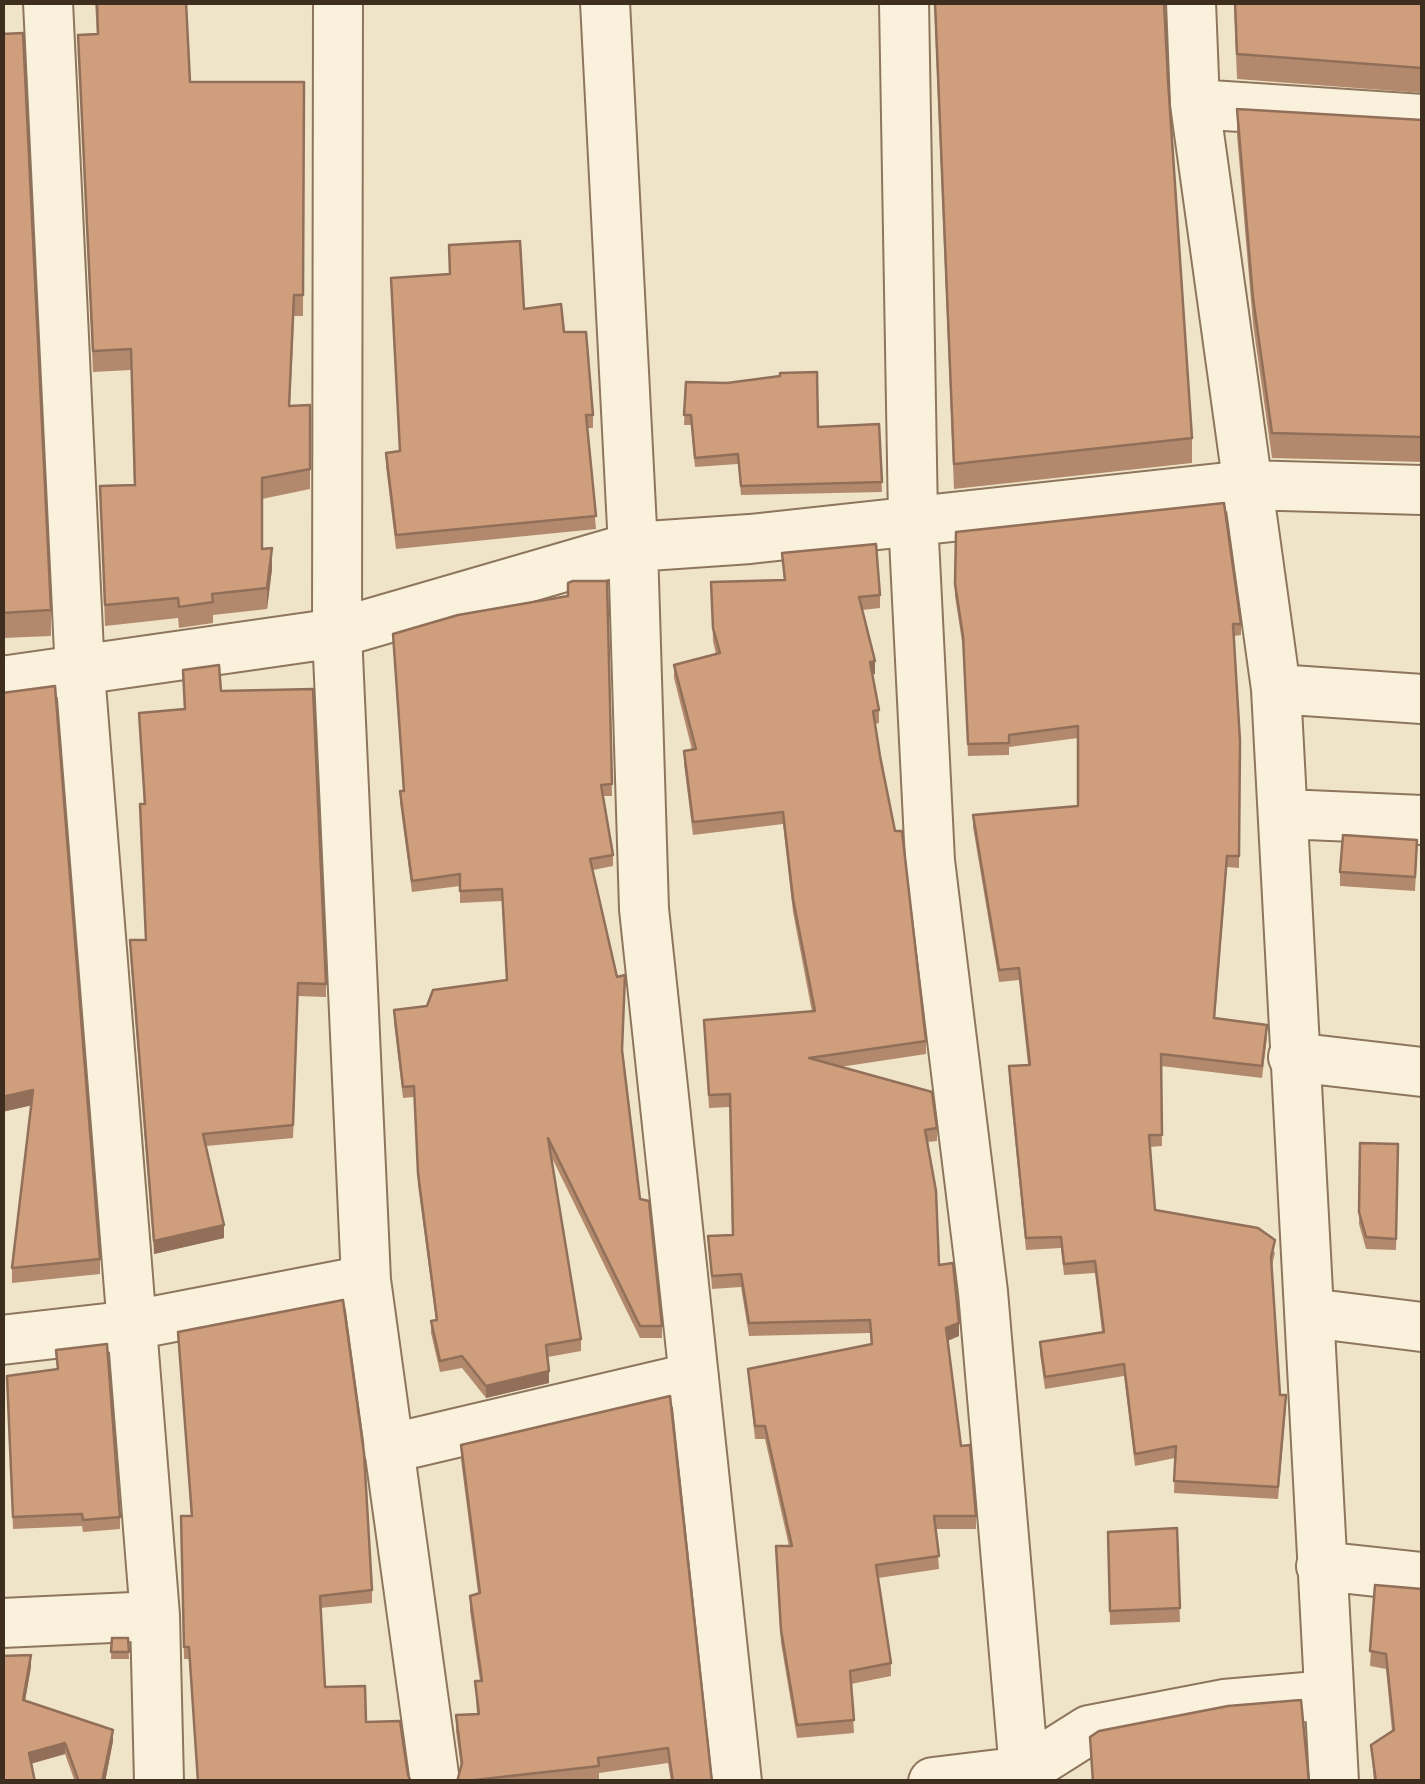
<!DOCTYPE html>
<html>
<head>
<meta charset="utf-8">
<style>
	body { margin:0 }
	#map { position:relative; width:1425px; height:1784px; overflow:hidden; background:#f0e4c8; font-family:"Noto Serif",serif }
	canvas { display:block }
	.frame { position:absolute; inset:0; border:5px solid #3d2e20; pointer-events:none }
</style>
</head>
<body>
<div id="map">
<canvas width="1425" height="1784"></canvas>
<div class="frame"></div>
</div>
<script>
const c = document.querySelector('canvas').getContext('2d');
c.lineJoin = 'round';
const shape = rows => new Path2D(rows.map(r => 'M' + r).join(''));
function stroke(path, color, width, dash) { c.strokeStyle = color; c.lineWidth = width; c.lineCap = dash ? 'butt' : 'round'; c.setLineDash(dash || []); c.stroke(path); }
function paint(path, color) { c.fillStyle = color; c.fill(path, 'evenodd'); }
const minor = shape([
	[48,2,80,673,155,1616,159,1782],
	[338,2,337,633,366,1280,435,1782],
	[605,2,633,547,644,909,737,1782],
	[904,2,913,519,930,861,983,1292,1025,1782],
	[1191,2,1195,104,1276,689,1334,1782],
	[1195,104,1422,119],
	[2,681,337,633,633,547,750,539,1246,485,1422,490],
	[1276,689,1422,699],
	[1285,814,1422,820],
	[1293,1057,1422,1072],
	[1310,1313,1422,1327],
	[2,1340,133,1325,366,1280],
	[388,1449,694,1377],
	[1321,1566,1422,1577],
	[2,1623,155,1616],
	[933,1782,1024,1771,1089,1730,1224,1704,1329,1695]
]);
stroke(minor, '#8d765c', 52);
stroke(minor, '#faf1dc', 48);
paint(shape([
	[95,2,186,2,190,82,304,82,303,316,294,316,290,406,310,405,310,489,262,499,262,549,272,569,267,609,213,615,213,623,179,628,178,618,105,626,100,486,134,485,131,370,93,372,78,35,97,34],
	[934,2,1164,2,1168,80,1192,438,1192,463,954,489],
	[1234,2,1422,2,1422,93,1237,79],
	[2,34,51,610,51,636,2,638],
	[1237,109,1422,120,1422,462,1272,458,1253,324,1237,135],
	[449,245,524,309,564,332,593,415,593,428,587,428,596,529,396,549,386,466,386,453,400,451,450,274],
	[686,382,818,427,879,424,882,492,741,495,738,464,695,467,691,425,684,425],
	[956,532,1241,624,1241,635,1234,636,1240,741,1239,868,1227,867,1215,1018,1267,1037,1262,1078,1161,1066,1162,1146,1150,1147,1155,1210,1275,1252,1272,1266,1280,1395,1286,1407,1278,1499,1174,1493,1175,1458,1135,1466,1124,1376,1045,1389,1040,1354,1040,1342,1102,1332,1095,1273,1064,1275,1061,1248,1026,1250,1009,1078,1009,1066,1028,1065,1019,980,999,982,973,827,973,815,1078,806,1078,738,1009,747,1009,755,968,756,963,648,955,596],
	[782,553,880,595,880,608,862,610,875,674,872,674,879,710,879,723,875,724,926,1041,926,1054,840,1067,937,1128,937,1141,927,1142,939,1265,959,1336,948,1341,961,1446,976,1516,976,1529,936,1529,939,1569,878,1578,891,1663,891,1676,851,1684,854,1733,797,1738,781,1643,776,1559,776,1546,789,1546,765,1439,755,1439,748,1369,871,1344,870,1333,749,1336,741,1287,712,1289,708,1236,732,1235,730,1107,709,1108,704,1020,812,1012,793,912,783,824,693,835,684,764,684,751,692,750,674,678,674,665,716,654,713,641,711,582,784,580],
	[607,581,612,796,603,796,613,855,613,866,593,870,623,1052,640,1199,662,1326,662,1338,640,1338,551,1156,581,1339,581,1351,548,1357,549,1383,486,1398,462,1368,440,1372,431,1333,431,1321,436,1320,418,1185,414,1097,403,1098,394,1022,394,1010,427,1006,507,980,502,901,460,903,460,886,412,892,400,803,400,791,403,791,393,634,568,596],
	[183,670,221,691,326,984,326,997,298,996,293,1138,206,1146,224,1238,154,1254,130,953,130,940,145,940,144,804,139,713,184,709],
	[2,693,100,1259,100,1274,12,1283,12,1268,32,1105,2,1112],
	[1417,853,1415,891,1340,886,1340,872],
	[1360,1143,1398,1144,1396,1250,1366,1249,1359,1224],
	[178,1332,372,1590,372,1603,320,1608,325,1687,366,1722,408,1775,411,1782,198,1782,189,1659,184,1659,181,1516,191,1516],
	[56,1350,120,1517,120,1529,83,1532,82,1526,13,1529,7,1376,57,1369],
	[461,1445,712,1782,671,1782,668,1763,599,1773,599,1782,458,1782,461,1768,456,1731,456,1715,477,1714,475,1681,480,1681,470,1611,470,1596,478,1593,461,1460],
	[1177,1528,1180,1622,1110,1625,1108,1532],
	[1375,1585,1422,1782,1374,1782,1371,1745,1392,1731,1386,1669,1370,1666],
	[112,1638,128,1638,129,1659,111,1659],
	[31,1667,25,1701,113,1741,105,1782,75,1782,65,1754,31,1764,2,1782]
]), '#b2896c');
paint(shape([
	[272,548,272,569,267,609,267,588],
	[875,661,875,674,870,675,870,662],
	[33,1090,33,1105,2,1112,2,1097],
	[224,1225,224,1238,154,1254,154,1241],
	[959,1323,959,1336,946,1341,946,1328],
	[549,1371,549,1383,486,1398,486,1386],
	[31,1655,31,1667,23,1712,23,1700],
	[113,1730,113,1741,105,1782,102,1782],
	[65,1743,65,1754,29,1764,29,1753]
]), '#916f58');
const building = shape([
	[97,2,186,2,190,82,304,82,303,295,294,295,289,406,310,405,310,469,262,478,262,549,272,548,267,588,212,594,213,602,179,607,178,598,105,605,100,486,135,485,131,349,93,351,78,35,98,34,97,2],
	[935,2,1164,2,1168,80,1192,438,954,464,935,2],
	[1235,2,1422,2,1422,68,1237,54,1235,2],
	[23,33,51,610,2,613,2,34,23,33],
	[1237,109,1422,120,1422,437,1272,433,1253,298,1237,109],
	[520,241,524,309,561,304,564,332,586,332,593,415,586,415,596,516,396,535,386,453,400,451,391,278,450,274,449,245,520,241],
	[817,372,818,427,879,424,882,482,741,486,738,454,695,458,691,415,684,415,686,382,727,383,780,376,780,373,817,372],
	[1224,503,1241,624,1233,624,1240,741,1239,856,1227,856,1214,1018,1267,1025,1262,1066,1161,1054,1162,1135,1149,1135,1155,1210,1258,1228,1275,1240,1271,1257,1280,1395,1286,1395,1278,1487,1174,1481,1176,1446,1135,1454,1124,1364,1045,1377,1040,1342,1104,1332,1095,1261,1064,1264,1061,1237,1026,1238,1009,1066,1030,1065,1019,968,999,970,973,815,1078,806,1078,726,1009,735,1009,743,968,744,963,636,955,584,956,532,1224,503],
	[876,544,880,595,859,597,875,661,870,662,879,710,873,711,880,756,895,831,902,831,926,1041,809,1058,932,1092,937,1128,925,1130,936,1191,939,1265,953,1263,959,1323,946,1328,961,1446,970,1445,976,1516,934,1516,939,1556,876,1565,891,1663,850,1671,854,1720,797,1725,781,1630,776,1546,792,1546,765,1426,755,1426,748,1369,872,1344,870,1320,749,1323,741,1274,712,1276,708,1236,733,1235,730,1094,709,1095,704,1020,815,1011,793,899,783,812,693,822,684,751,696,749,674,665,720,653,713,628,711,582,785,580,782,553,876,544],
	[573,581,607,581,612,784,601,785,613,855,590,859,617,977,625,975,622,1050,640,1199,649,1201,662,1326,640,1326,548,1138,581,1339,546,1345,549,1371,486,1386,462,1356,440,1361,431,1321,437,1320,418,1173,414,1086,403,1087,394,1010,427,1006,433,990,507,980,502,889,460,891,460,874,412,881,400,791,404,791,393,634,458,615,568,596,568,583,573,581],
	[219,665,221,691,313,689,326,984,298,983,293,1125,203,1134,224,1225,154,1241,130,940,146,940,140,804,145,804,139,713,185,709,183,670,219,665],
	[55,686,100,1259,12,1268,33,1090,2,1097,2,693,55,686],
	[1343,835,1417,840,1415,877,1340,872,1343,835],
	[1360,1143,1398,1144,1396,1239,1366,1237,1359,1212,1360,1143],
	[343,1300,364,1453,372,1590,320,1596,325,1687,365,1686,366,1722,400,1721,408,1775,411,1782,198,1782,189,1647,184,1647,181,1516,192,1516,178,1332,343,1300],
	[107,1344,120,1517,83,1520,82,1514,13,1517,7,1376,58,1369,56,1350,107,1344],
	[670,1396,712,1782,673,1782,668,1748,598,1758,599,1766,457,1782,462,1763,456,1715,479,1714,475,1681,482,1681,470,1596,480,1593,461,1445,670,1396],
	[1177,1528,1180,1608,1110,1611,1108,1532,1177,1528],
	[1375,1585,1422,1589,1422,1782,1376,1782,1371,1745,1394,1730,1386,1654,1370,1651,1375,1585],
	[112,1638,128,1638,129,1652,111,1652,112,1638],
	[31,1655,23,1700,113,1730,102,1782,79,1782,65,1743,29,1753,35,1782,2,1782,2,1656,31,1655],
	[1301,1700,1309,1782,1093,1782,1090,1737,1099,1731,1228,1706,1301,1700]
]);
paint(building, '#cf9f7d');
stroke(building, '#916f58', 2.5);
</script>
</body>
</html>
